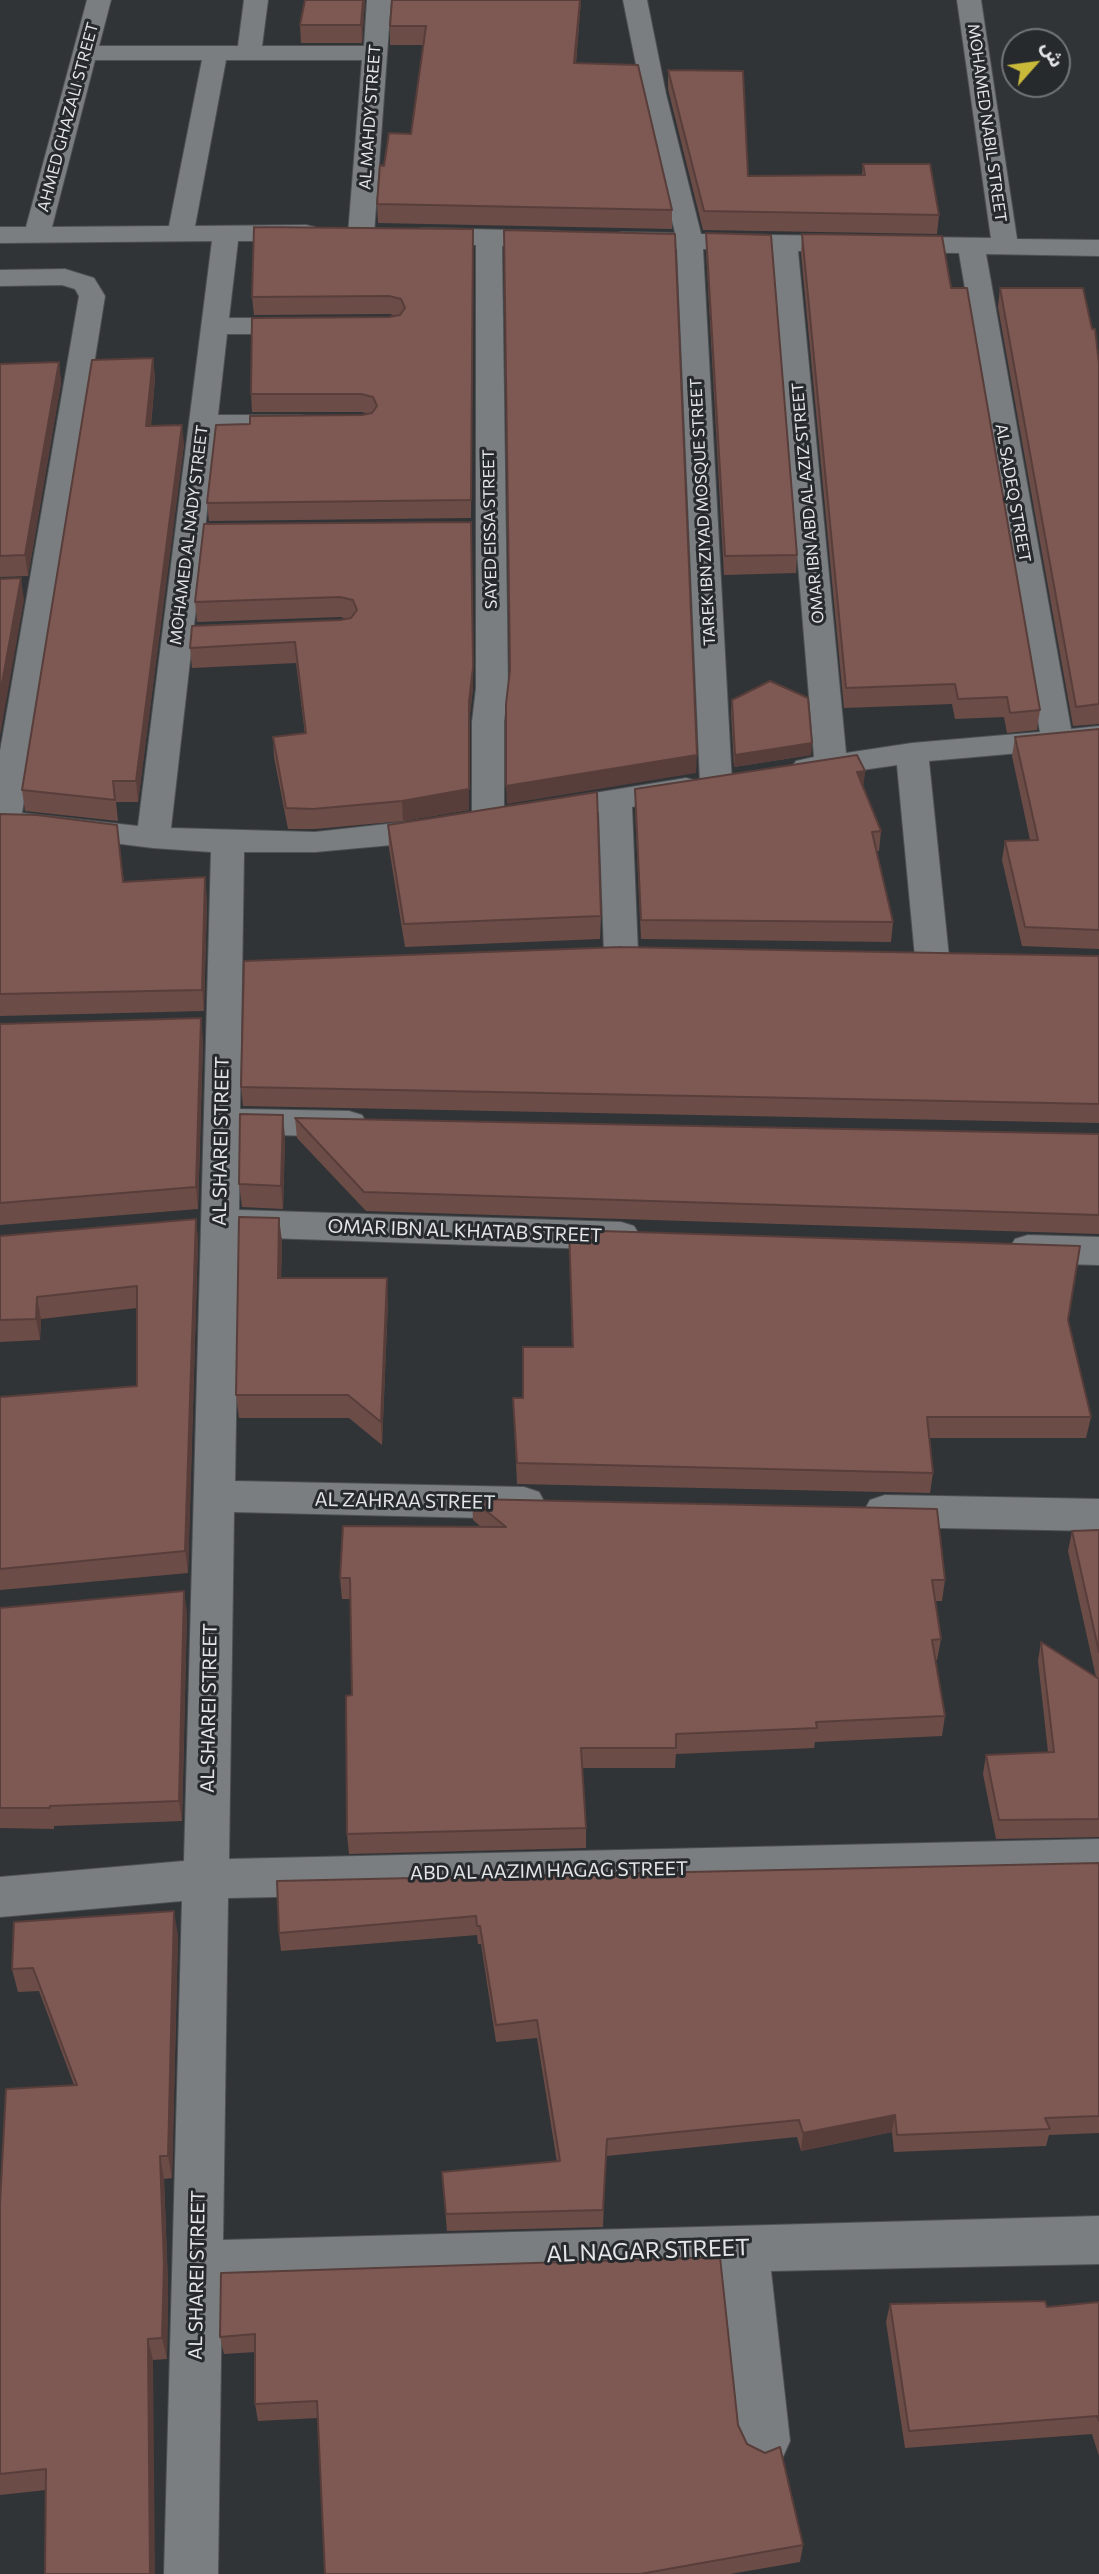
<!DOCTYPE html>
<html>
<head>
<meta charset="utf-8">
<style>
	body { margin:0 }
	#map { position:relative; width:1099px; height:2574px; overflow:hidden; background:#313437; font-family:Commissioner,"Noto Sans Arabic",sans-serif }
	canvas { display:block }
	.north { position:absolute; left:1001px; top:28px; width:70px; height:70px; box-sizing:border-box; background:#272a2d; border:2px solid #727577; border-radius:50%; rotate:62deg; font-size:19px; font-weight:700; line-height:28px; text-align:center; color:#e3e5e7 }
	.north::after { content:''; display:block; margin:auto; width:24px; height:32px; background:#caba3a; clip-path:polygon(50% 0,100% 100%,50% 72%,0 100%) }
</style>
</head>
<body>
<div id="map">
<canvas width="1099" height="2574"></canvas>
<div class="north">ش</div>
</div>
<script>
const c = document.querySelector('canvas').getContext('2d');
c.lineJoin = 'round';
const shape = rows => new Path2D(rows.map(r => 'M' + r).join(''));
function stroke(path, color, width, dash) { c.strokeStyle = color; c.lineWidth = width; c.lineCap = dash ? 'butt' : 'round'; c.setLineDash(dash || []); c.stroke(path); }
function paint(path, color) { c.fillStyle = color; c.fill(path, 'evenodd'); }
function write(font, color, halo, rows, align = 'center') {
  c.font = font + ' Commissioner,sans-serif'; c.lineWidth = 6; c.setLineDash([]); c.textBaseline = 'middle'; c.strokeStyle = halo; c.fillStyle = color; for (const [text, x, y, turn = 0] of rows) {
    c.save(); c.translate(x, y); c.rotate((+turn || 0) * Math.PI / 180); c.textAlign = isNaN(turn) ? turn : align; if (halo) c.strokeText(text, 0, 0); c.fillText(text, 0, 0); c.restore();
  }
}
const street = shape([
	[87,0,111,0,99,46,238,46,244,0,268,0,262,46,364,46,367,0,391,0,374,234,370,240,361,242,352,240,348,234,362,60,226,60,195,226,306,225,315,227,319,233,315,239,306,241,238,241,229,318,304,318,314,320,318,326,314,332,304,334,227,334,218,415,301,415,311,417,315,423,311,429,301,431,216,432,171,828,315,832,441,818,453,821,458,828,453,835,403,844,315,852,244,852,240,1109,349,1111,362,1115,367,1124,362,1133,349,1137,240,1134,239,1210,621,1222,634,1226,640,1236,634,1246,621,1250,239,1237,235,1481,524,1487,539,1492,545,1503,539,1514,524,1519,234,1512,229,1859,1099,1839,1099,1879,228,1898,223,2240,1099,2216,1099,2264,771,2271,790,2441,782,2459,764,2467,746,2459,738,2441,721,2272,222,2288,218,2574,164,2574,182,1901,0,1917,0,1877,184,1861,211,852,153,848,41,834,0,833,0,751,79,296,75,289,62,285,0,286,0,270,65,269,94,278,105,296,22,813,138,826,212,241,0,243,0,227,26,227,87,0],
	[95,60,202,60,169,226,52,227,95,60],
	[623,0,647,0,666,94,701,234,991,238,957,0,981,0,1017,239,1099,240,1099,256,986,254,1071,729,1099,726,1099,746,929,761,949,957,944,965,932,968,920,965,915,957,897,765,807,778,796,775,791,768,796,761,814,757,772,250,703,249,732,783,727,790,716,793,705,790,700,783,677,249,622,248,613,246,609,240,613,234,622,232,675,233,642,94,623,0],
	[798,251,959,253,1040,732,912,743,846,753,798,251],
	[422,228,558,231,567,233,571,239,567,245,558,247,502,246,508,688,504,722,504,820,500,827,488,830,476,827,472,820,472,722,476,688,476,245,413,242,409,236,413,230,422,228],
	[686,778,698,781,702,788,698,795,632,807,638,953,633,961,621,964,609,961,604,953,599,812,545,821,533,818,529,811,533,804,545,801,686,778],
	[1028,1235,1099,1237,1099,1265,1028,1263,1015,1259,1009,1249,1015,1239,1028,1235],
	[885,1495,1099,1499,1099,1531,885,1527,870,1522,864,1511,870,1500,885,1495]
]);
stroke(street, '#4e5052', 2);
paint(street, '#7b7e81');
paint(shape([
	[365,0,362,43,301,43,300,25],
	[392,0,581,0,576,63,672,210,672,229,378,223,377,204,384,166,411,134,424,45,390,45,390,26],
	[668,70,748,176,862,175,863,164,939,215,937,234,703,230,668,89],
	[706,233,797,555,796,573,724,575,706,251],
	[802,234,951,288,1040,710,1037,730,1007,733,1004,717,955,719,952,704,844,708,801,253],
	[473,247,471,518,209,521,207,503,250,424,368,414,362,412,252,412,251,394,389,317,396,316,390,314,254,315,252,297],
	[1000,288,1099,364,1099,724,1073,726,998,307],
	[153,358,155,378,151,426,184,444,138,802,116,802,118,821,25,811,22,790],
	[59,362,61,383,28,576,0,577,0,364],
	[471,522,473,688,469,722,469,810,403,821,315,829,288,829,274,757,273,737,305,734,296,663,192,668,190,648,347,619,341,617,197,622,195,602],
	[732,700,811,755,734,767,731,712],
	[1099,729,1099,949,1022,946,1002,860,1005,841,1030,840,1012,756,1015,737],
	[865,771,863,786,881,831,879,851,876,851,893,922,891,942,641,939,635,809,635,789],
	[0,814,117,825,124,882,207,899,204,1011,0,1016],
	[388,825,601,916,600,939,405,947,389,848],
	[1099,956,1099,1123,243,1106,241,1087],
	[0,1024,203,1040,198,1209,0,1225],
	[295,1118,1099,1134,1099,1234,366,1211,297,1138],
	[285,1138,283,1209,242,1207,239,1184],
	[196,1219,198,1241,188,1573,0,1590,0,1397,137,1386,137,1308,41,1319,40,1340,0,1342,0,1236],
	[569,1230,1068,1320,1091,1417,1086,1438,929,1438,933,1473,930,1493,517,1484,513,1398,523,1398,572,1347],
	[282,1241,281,1278,388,1301,382,1445,349,1418,239,1418,236,1395],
	[472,1499,945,1580,942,1601,935,1601,941,1639,937,1660,935,1660,945,1716,942,1736,815,1742,814,1748,676,1754,675,1768,582,1768,586,1828,586,1848,349,1854,347,1834,352,1695,350,1599,342,1599,340,1578,481,1527,473,1520],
	[1099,1530,1099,1837,996,1839,983,1774,986,1755,1048,1752,1038,1661,1041,1642,1096,1677,1068,1551,1072,1531],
	[0,1608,187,1612,182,1821,54,1826,54,1829,0,1828],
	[1099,1863,1099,2133,1049,2135,1046,2146,894,2152,892,2132,801,2151,797,2137,606,2156,603,2227,447,2231,442,2172,557,2162,537,2038,496,2042,481,1944,478,1944,477,1935,281,1951,279,1933],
	[178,1935,172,2178,164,2179,168,2285,167,2359,153,2360,46,2490,0,2495,0,2204,74,2085,39,1991,18,1992,12,1969],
	[221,2273,738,2425,747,2444,803,2545,800,2562,730,2574,325,2574,318,2418,258,2421,255,2404,255,2352,224,2354,220,2337],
	[1099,2302,1099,2456,1092,2434,905,2448,886,2322,890,2304,1047,2307]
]), '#6c4c47');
paint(shape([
	[363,0,365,0,362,43,361,25],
	[580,0,581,0,574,82,574,63],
	[153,358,155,378,149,446,146,426],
	[59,362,61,383,28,576,25,555],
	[182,425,184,444,138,802,136,781],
	[471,522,473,688,469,722,469,810,403,821,402,801],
	[21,578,24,600,0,736,0,694],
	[812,743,811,755,734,767,735,755],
	[697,755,696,773,507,804,506,786],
	[865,771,863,790,857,772],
	[205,877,207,899,204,1011,202,990],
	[201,1018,203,1040,198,1209,196,1187],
	[283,1115,285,1138,283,1209,281,1186],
	[279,1218,282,1241,280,1300,278,1278],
	[196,1219,198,1241,188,1573,185,1551],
	[387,1278,388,1301,382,1445,381,1422],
	[37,1297,41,1319,40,1340,36,1319],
	[184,1591,187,1612,182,1821,179,1801],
	[174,1911,178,1935,172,2178,168,2156],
	[895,2115,892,2132,801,2151,803,2133],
	[160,2156,164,2179,168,2285,167,2359,162,2338],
	[148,2339,153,2360,155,2574,150,2574]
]), '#583e3a');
const building = shape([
	[305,0,363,0,361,25,300,25,305,0],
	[392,0,580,0,574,63,638,65,672,210,377,204,380,165,384,166,389,133,411,134,426,26,390,26,392,0],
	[668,70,743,71,748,176,865,175,863,164,930,164,939,215,704,211,668,70],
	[254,227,473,229,471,500,207,503,216,425,250,424,250,416,362,415,372,413,377,406,373,397,361,394,251,394,252,318,389,317,400,315,405,308,401,299,389,296,252,297,254,227],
	[504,230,675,234,697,755,506,786,506,704,510,670,504,230],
	[706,233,771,235,797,555,725,556,706,233],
	[802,234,942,236,951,288,967,288,1040,710,1010,713,1007,697,958,699,955,684,846,688,802,234],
	[1000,288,1083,288,1092,329,1095,329,1099,364,1099,704,1076,707,1000,288],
	[153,358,146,426,182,425,136,781,113,781,115,800,22,790,92,360,153,358],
	[59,362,25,555,0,556,0,364,59,362],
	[471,522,473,667,469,702,469,789,402,801,313,809,286,808,273,737,306,733,295,642,190,648,192,626,340,620,351,618,357,610,353,600,340,597,195,602,204,524,471,522],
	[21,578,0,694,0,579,21,578],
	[770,681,808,698,812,743,735,755,732,700,770,681],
	[1099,729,1099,930,1025,927,1005,841,1038,840,1015,737,1099,729],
	[857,755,865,771,857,772,881,831,872,832,893,922,641,920,635,789,857,755],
	[597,792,601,916,404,924,388,825,597,792],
	[0,814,37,815,117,825,123,882,205,877,202,990,0,994,0,814],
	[621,947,1099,956,1099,1104,241,1087,244,961,621,947],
	[201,1018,196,1187,0,1203,0,1024,201,1018],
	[240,1114,283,1115,281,1186,239,1184,240,1114],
	[295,1118,1099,1134,1099,1215,364,1192,295,1118],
	[239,1217,279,1218,278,1278,387,1278,381,1422,348,1395,236,1395,239,1217],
	[196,1219,185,1551,0,1569,0,1397,137,1386,137,1286,37,1297,36,1319,0,1320,0,1236,196,1219],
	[569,1230,1080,1246,1068,1320,1091,1417,927,1417,933,1473,517,1463,513,1398,523,1398,523,1347,573,1347,569,1230],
	[472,1499,937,1509,945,1580,932,1580,941,1639,932,1640,945,1716,816,1722,817,1728,676,1734,676,1748,581,1748,586,1828,347,1834,346,1696,352,1695,350,1578,340,1578,343,1526,506,1527,472,1499],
	[1099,1530,1099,1652,1072,1531,1099,1530],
	[184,1591,179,1801,50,1806,50,1808,0,1808,0,1608,184,1591],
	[1041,1642,1099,1679,1099,1819,999,1820,986,1755,1054,1752,1041,1642],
	[1099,1863,1099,2116,1045,2118,1050,2129,897,2135,895,2115,803,2133,799,2120,607,2139,603,2210,446,2214,442,2172,560,2161,537,2020,496,2025,480,1926,477,1926,476,1916,279,1933,277,1881,1099,1863],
	[174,1911,168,2156,160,2156,164,2264,162,2338,148,2339,150,2574,45,2574,46,2469,0,2474,0,2204,6,2089,77,2085,33,1968,12,1969,14,1922,174,1911],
	[720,2257,738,2425,747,2444,765,2453,780,2447,803,2545,640,2574,325,2574,317,2401,255,2404,255,2334,220,2337,221,2273,720,2257],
	[1045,2301,1047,2307,1099,2302,1099,2421,1097,2416,909,2431,890,2304,1045,2301]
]);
paint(building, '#7e5853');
stroke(building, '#583e3a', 2);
write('16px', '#e3e5e7', '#272a2d', [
	["AHMED GHAZALI STREET",68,117,-75],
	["AL MAHDY STREET",370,117,-86],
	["MOHAMED NABIL STREET",987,123,82],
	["AL SADEQ STREET",1013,493,80],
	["OMAR IBN ABD AL AZIZ STREET",808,503,-95],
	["TAREK IBN ZIYAD MOSQUE STREET",703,512,-93],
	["SAYED EISSA STREET",490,529,-91],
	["MOHAMED AL NADY STREET",189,535,-83]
]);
write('19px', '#e3e5e7', '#272a2d', [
	["AL SHAREI STREET",221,1141,-89],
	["OMAR IBN AL KHATAB STREET",465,1231,2],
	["AL ZAHRAA STREET",405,1501,1],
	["AL SHAREI STREET",209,1708,-89],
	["ABD AL AAZIM HAGAG STREET",549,1871,-1],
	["AL SHAREI STREET",197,2275,-89]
]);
write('23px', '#e3e5e7', '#272a2d', [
	["AL NAGAR STREET",648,2251,-2]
]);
</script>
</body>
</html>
